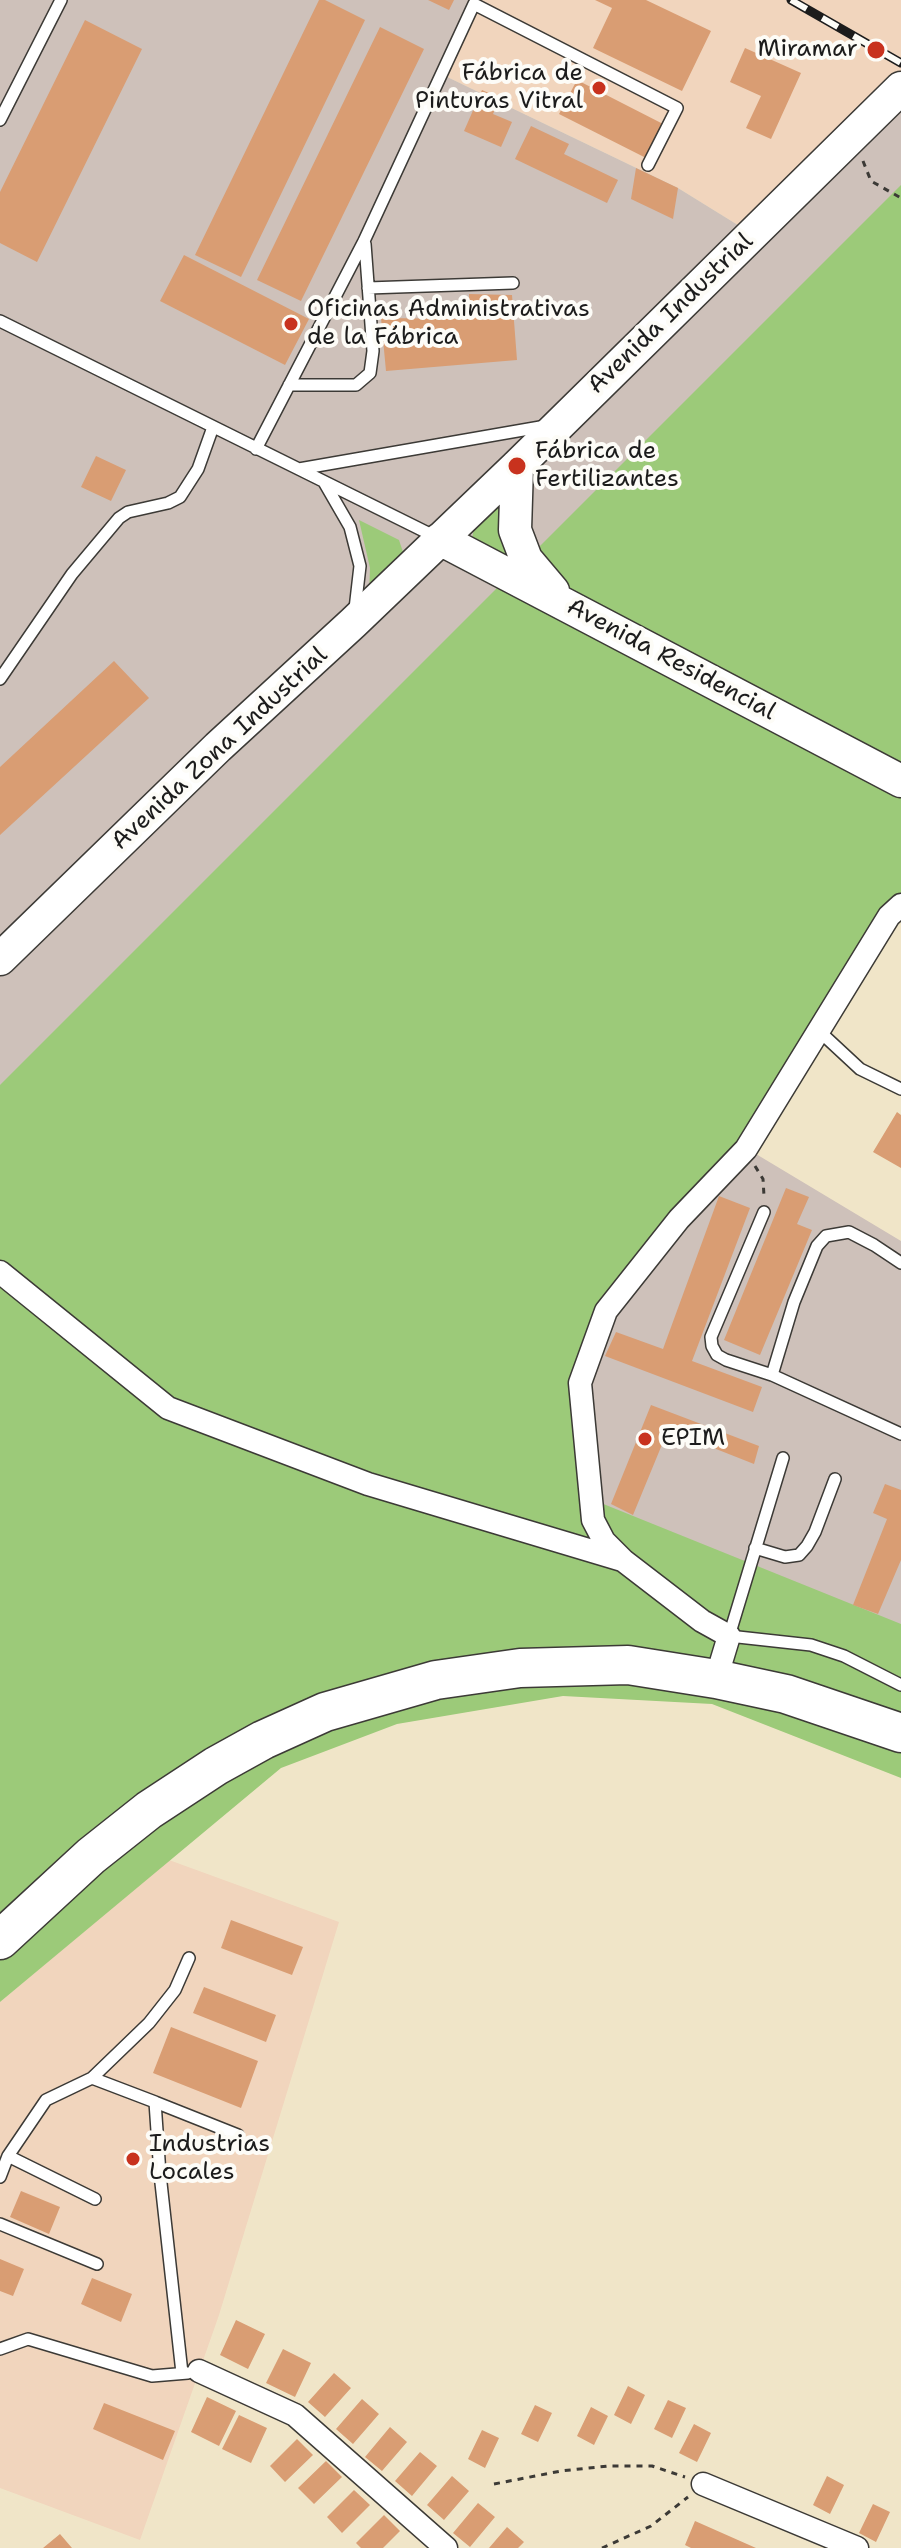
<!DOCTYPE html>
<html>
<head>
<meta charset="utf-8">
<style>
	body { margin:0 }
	canvas { display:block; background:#f0e5c8 }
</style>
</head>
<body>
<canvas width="901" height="2548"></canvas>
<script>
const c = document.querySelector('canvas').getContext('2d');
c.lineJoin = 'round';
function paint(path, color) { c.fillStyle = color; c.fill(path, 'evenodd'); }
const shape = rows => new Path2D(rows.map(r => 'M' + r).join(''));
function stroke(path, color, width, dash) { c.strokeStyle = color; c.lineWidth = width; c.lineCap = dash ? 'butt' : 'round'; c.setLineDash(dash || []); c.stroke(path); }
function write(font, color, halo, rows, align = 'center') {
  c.font = font + ' "Shantell Sans",sans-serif'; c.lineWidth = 8; c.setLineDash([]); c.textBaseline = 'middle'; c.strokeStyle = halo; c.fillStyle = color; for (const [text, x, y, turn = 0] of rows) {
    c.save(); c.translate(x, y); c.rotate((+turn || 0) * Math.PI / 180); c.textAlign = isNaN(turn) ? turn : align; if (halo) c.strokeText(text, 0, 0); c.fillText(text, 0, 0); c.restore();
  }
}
paint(shape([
	[476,0,901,0,901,90,754,235,678,188,441,74],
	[169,1860,339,1922,219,2315,140,2540,0,2488,0,2002]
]), '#f1d5bd');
paint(shape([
	[0,0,476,0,441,74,678,188,754,235,901,88,901,905,746,1148,901,1241,901,1685,0,1272]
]), '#cec1ba');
paint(shape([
	[901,185,901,905,746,1149,641,1268,580,1383,591,1499,901,1624,901,1778,712,1704,563,1696,397,1724,281,1768,0,2002,0,1085,518,567,472,539,474,528,505,497,520,566],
	[359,520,399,540,404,555,369,596,370,568]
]), '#9cca79');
paint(shape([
	[319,0,325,0,365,20,241,277,195,255],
	[428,0,454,0,449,10],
	[595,0,646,0,711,31,682,91,593,48,612,8],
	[85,20,142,49,37,262,0,243,0,192],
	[380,27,424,49,301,301,257,280],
	[745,48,801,73,771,139,746,128,761,96,730,82],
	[577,80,667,126,650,160,559,114],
	[482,90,500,98,493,114,512,122,501,147,464,131],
	[531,126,569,144,564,154,618,180,607,203,515,159],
	[636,168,678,188,673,219,631,199],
	[184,255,309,319,285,365,160,301],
	[469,294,512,295,517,360,386,371,381,318,469,319],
	[96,456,126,470,111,501,81,487],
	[114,661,149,698,0,835,0,767],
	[897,1112,901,1115,901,1168,873,1152],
	[786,1188,809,1197,797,1224,812,1230,760,1355,724,1340],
	[719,1196,750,1208,692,1361,762,1387,753,1412,605,1356,616,1332,663,1349],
	[651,1405,759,1446,754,1464,668,1430,633,1515,611,1504],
	[885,1484,901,1490,901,1560,878,1614,853,1605,887,1519,873,1513],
	[231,1920,303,1947,292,1975,221,1948],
	[204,1987,276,2015,266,2042,193,2013],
	[171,2027,258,2061,241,2108,153,2073],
	[21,2191,60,2207,49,2234,10,2217],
	[0,2259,24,2269,13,2296,0,2291],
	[92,2278,132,2294,121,2322,81,2304],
	[236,2320,265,2334,248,2369,220,2355],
	[283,2349,311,2363,295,2397,266,2383],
	[334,2373,351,2388,325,2417,308,2402],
	[628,2386,645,2395,631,2424,614,2415],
	[207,2397,236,2411,219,2446,191,2432],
	[362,2399,379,2414,353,2444,336,2429],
	[668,2400,686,2408,672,2438,654,2429],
	[104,2403,175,2431,163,2460,93,2429],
	[535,2405,552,2413,538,2442,521,2434],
	[591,2407,608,2416,594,2445,577,2436],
	[239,2415,267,2428,251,2463,222,2449],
	[694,2424,711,2433,697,2462,679,2453],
	[390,2427,407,2442,382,2471,365,2457],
	[482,2430,499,2438,485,2468,468,2459],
	[297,2439,313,2455,285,2482,270,2466],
	[420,2452,437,2466,412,2496,395,2481],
	[326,2461,342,2477,314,2504,298,2488],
	[452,2476,469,2491,444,2520,427,2505],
	[827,2476,844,2485,830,2514,813,2505],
	[354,2490,370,2505,342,2533,327,2517],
	[478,2503,495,2517,470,2547,453,2533],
	[873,2504,890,2512,876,2542,859,2533],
	[384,2515,400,2531,383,2548,361,2548,356,2543],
	[695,2521,756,2548,691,2548,685,2545],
	[507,2527,524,2542,518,2548,489,2548],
	[60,2534,72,2548,43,2548]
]), '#d99d73');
const service = shape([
	[0,120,61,0],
	[368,288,513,283],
	[0,321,436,537],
	[289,385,356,385,370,373,373,351,365,244],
	[256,449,364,241,474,4,677,108,648,165],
	[299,469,546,426],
	[324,482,350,527,360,566,355,609],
	[0,679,72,574,119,518,128,512,168,503,180,497,198,469,213,427],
	[818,1030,860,1069,901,1089],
	[764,1212,711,1337,712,1346,717,1355,726,1360,772,1375,901,1434],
	[772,1375,794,1302,817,1246,826,1236,849,1232,874,1245,901,1263],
	[783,1458,729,1636,811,1645,844,1656,901,1685],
	[755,1548,785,1557,799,1555,807,1546,815,1532,835,1479],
	[92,2078,155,2102,160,2174,182,2373],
	[155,2102,238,2135],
	[8,2156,95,2199],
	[0,2177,8,2156,46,2100,92,2078,149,2023,175,1990,189,1958],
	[0,2224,97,2264],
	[0,2349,28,2339,152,2376,188,2373]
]);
const minor = shape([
	[0,1272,168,1408,368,1484,622,1560],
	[716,1679,729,1636,702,1621,624,1561,604,1541,593,1520,580,1383,606,1311,679,1219,746,1149,889,916,901,905],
	[199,2371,295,2415,446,2548],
	[703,2484,857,2548]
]);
const secondary = shape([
	[517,466,515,530,526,559,553,591],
	[440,539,901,781],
	[0,959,218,747,353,623,517,466,901,88]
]);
const trunk = shape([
	[0,1940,91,1856,149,1810,216,1766,263,1740,325,1712,436,1680,520,1668,628,1665,716,1679,786,1694,901,1733]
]);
stroke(service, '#3c3a36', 14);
stroke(minor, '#3c3a36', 25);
stroke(secondary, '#3c3a36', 35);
stroke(trunk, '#3c3a36', 41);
stroke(shape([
	[863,161,871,181,901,198],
	[755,1166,763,1179,764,1196],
	[494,2484,561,2471,608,2466,652,2466,685,2477],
	[602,2548,651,2526,688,2497]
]), '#3c3a36', 3, [6, 6]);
stroke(service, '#fff', 11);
stroke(minor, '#fff', 22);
stroke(secondary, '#fff', 32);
stroke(trunk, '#fff', 38);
const rail = shape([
	[791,0,901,63]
]);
stroke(rail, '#1c1c1c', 9);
stroke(rail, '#fdfcf7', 6, [18]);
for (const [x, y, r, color] of [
	[876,50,10,"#c8321e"],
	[599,88,8,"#c8321e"],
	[291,324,8,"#c8321e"],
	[517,466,10,"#c8321e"],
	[645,1439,8,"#c8321e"],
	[133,2159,8,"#c8321e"]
]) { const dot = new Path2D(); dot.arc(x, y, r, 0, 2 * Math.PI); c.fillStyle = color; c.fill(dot); stroke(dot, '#fdfcf7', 3); }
write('24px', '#1c1c1c', '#fdfcf7', [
	["Miramar",858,50,"right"],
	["Fábrica de",583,74,"right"],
	["Pinturas Vitral",583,102,"right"],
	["Oficinas Administrativas",307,310],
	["de la Fábrica",307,338],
	["Fábrica de",535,452],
	["Fertilizantes",535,480],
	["EPIM",661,1439],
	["Industrias",149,2145],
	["Locales",149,2173]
], 'left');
write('24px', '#1c1c1c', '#fdfcf7', [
	["Avenida Industrial",671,314,-44],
	["Avenida Residencial",671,660,28],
	["Avenida Zona Industrial",220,749,-43]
]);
</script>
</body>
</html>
